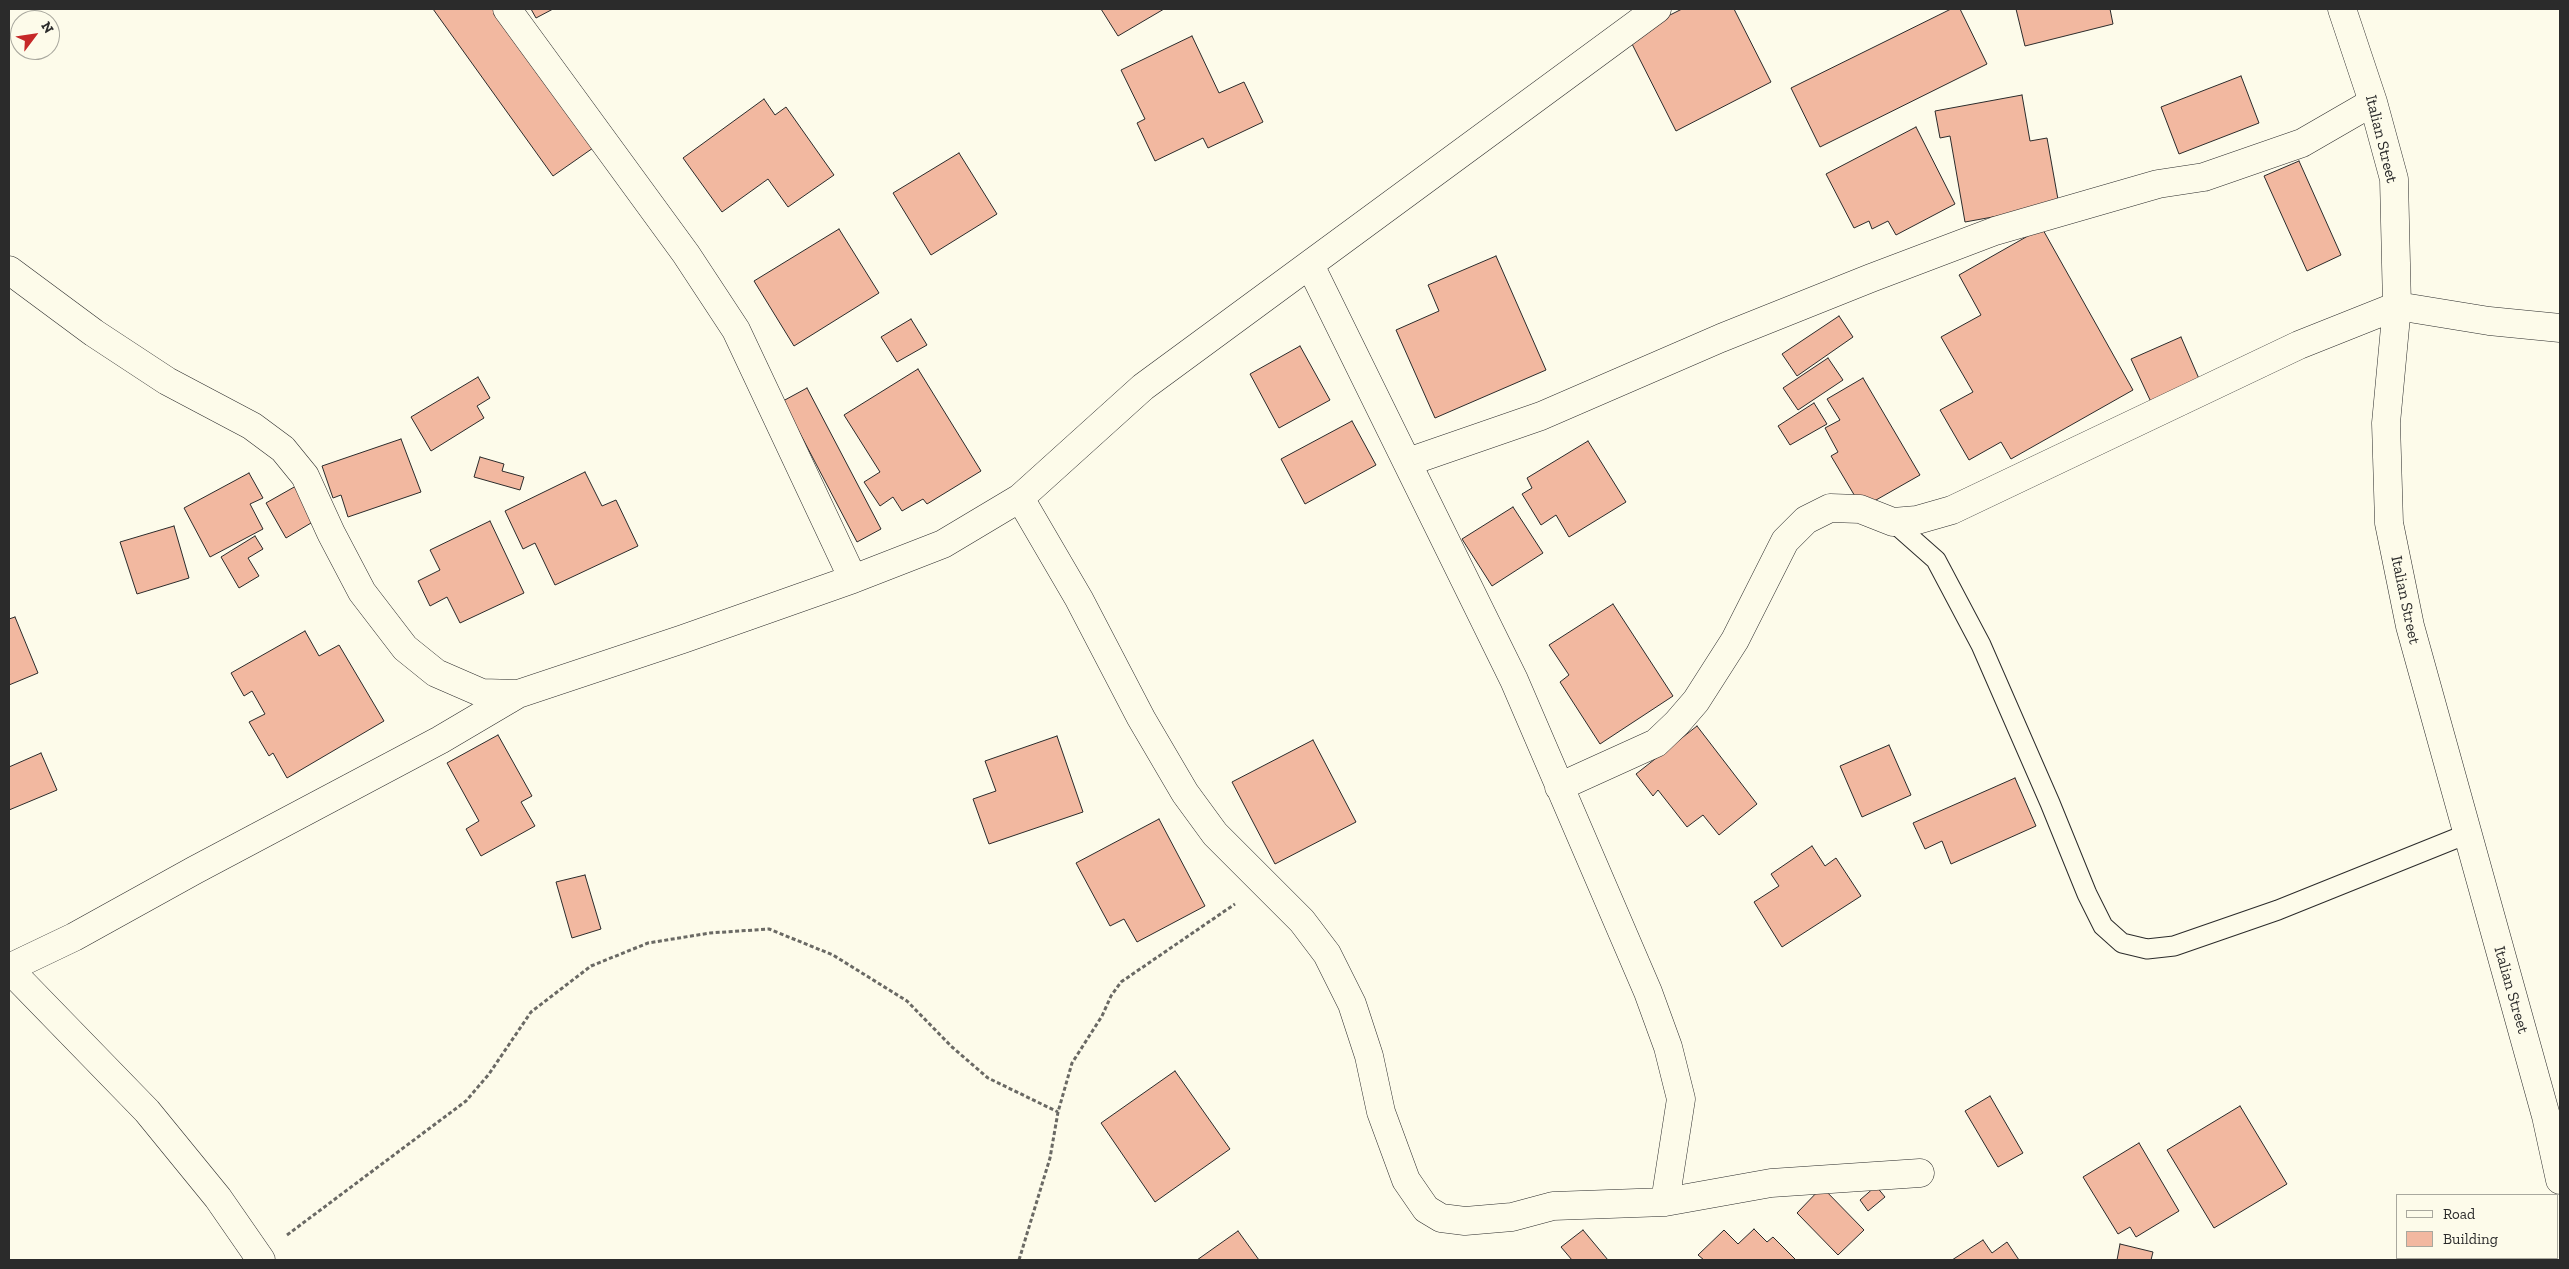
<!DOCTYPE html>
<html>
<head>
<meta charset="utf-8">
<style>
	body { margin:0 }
	#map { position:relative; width:2569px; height:1269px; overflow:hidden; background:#fdfbea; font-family:"Zilla Slab",serif }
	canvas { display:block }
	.frame { position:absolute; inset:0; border:10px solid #2b2b2b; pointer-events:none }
	.legend { position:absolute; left:2396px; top:1194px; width:162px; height:65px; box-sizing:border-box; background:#fdfbea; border:1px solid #a9a89e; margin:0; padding:6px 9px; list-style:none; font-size:15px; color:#2b2b2b }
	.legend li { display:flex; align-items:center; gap:10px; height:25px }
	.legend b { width:25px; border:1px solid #a9a89e }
	.north { position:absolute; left:10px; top:10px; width:50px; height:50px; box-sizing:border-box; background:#fdfbea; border:1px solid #a9a89e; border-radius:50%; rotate:59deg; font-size:14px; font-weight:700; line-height:20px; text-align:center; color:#2b2b2b }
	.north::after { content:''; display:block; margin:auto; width:18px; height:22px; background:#c62828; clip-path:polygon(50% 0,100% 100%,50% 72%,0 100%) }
</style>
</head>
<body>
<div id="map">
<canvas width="2569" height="1269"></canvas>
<div class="frame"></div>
<ul class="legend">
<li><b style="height:6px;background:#fdfbea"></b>Road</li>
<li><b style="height:14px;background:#f2b8a0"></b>Building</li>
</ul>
<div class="north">N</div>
</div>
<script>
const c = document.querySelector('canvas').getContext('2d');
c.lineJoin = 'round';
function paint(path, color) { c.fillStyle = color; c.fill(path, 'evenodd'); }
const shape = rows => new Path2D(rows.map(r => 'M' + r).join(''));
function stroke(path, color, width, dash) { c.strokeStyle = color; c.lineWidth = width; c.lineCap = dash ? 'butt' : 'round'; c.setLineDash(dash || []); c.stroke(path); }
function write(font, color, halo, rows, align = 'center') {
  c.font = font + ' "Zilla Slab",serif'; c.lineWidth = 4; c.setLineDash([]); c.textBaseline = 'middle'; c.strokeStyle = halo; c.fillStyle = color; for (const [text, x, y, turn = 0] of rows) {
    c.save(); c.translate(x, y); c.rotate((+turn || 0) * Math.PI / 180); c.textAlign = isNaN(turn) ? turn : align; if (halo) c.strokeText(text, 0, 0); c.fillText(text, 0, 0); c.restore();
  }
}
const building = shape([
	[433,9,494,9,593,148,553,176,433,9],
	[531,9,553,9,536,18,531,9],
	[1101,9,1164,9,1118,36,1101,9],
	[1682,9,1734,9,1771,82,1676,131,1628,36,1682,9],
	[1951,9,1960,9,1987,64,1820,147,1791,88,1951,9],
	[2016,9,2110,9,2113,24,2025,46,2016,9],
	[1192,36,1219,93,1244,82,1263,122,1208,148,1203,138,1155,161,1137,123,1145,119,1121,70,1192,36],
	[2241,76,2259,123,2179,154,2161,107,2241,76],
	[2022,95,2030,141,2047,138,2059,205,1965,222,1950,136,1940,138,1935,111,2022,95],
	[764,99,775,115,786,107,834,175,788,207,768,179,722,212,683,158,764,99],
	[1916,127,1955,204,1896,235,1888,221,1872,229,1869,221,1854,228,1826,174,1916,127],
	[959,153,997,214,931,255,893,193,959,153],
	[2299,161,2341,255,2307,271,2264,176,2299,161],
	[2042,228,2133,390,2011,459,2001,442,1969,460,1940,410,1973,392,1941,337,1981,315,1959,275,2042,228],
	[839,229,879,293,794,346,754,281,839,229],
	[1496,256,1546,370,1435,418,1396,330,1439,311,1428,285,1496,256],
	[1839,316,1853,337,1797,376,1782,354,1839,316],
	[911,319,927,345,897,362,881,337,911,319],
	[2181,337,2200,381,2151,402,2131,359,2181,337],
	[1300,346,1330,400,1279,428,1250,374,1300,346],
	[1828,358,1843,380,1798,410,1783,388,1828,358],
	[918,369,981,471,927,504,923,499,902,511,893,497,880,506,864,482,880,472,844,415,918,369],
	[478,377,490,398,477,406,484,418,431,451,411,417,478,377],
	[1863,378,1920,475,1862,508,1831,456,1838,452,1825,428,1840,420,1827,399,1863,378],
	[807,388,881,529,857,542,783,401,807,388],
	[1814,403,1827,424,1790,445,1778,426,1814,403],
	[1352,421,1376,465,1305,504,1281,459,1352,421],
	[401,439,421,492,348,517,341,495,333,498,322,466,401,439],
	[1588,441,1626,502,1569,537,1556,515,1541,525,1522,494,1532,488,1527,478,1588,441],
	[480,457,504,464,502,471,524,477,520,490,474,477,480,457],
	[585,472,602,506,616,500,638,546,555,585,535,543,523,549,505,511,585,472],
	[249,473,263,498,250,504,263,529,210,557,184,508,249,473],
	[296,486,316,520,286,538,266,503,296,486],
	[1513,507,1543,553,1492,586,1462,539,1513,507],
	[490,521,524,593,460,623,447,597,430,606,418,581,440,570,430,550,490,521],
	[174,526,189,578,137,594,120,542,174,526],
	[255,536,263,549,248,558,259,576,239,588,221,557,255,536],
	[1613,604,1673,696,1600,744,1560,682,1569,675,1549,645,1613,604],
	[15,617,38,673,9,685,9,619,15,617],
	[305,631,319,656,339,645,384,721,287,778,273,753,269,756,249,722,265,714,252,691,244,696,231,673,305,631],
	[1697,726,1757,804,1719,835,1703,815,1687,827,1658,790,1653,796,1636,774,1697,726],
	[498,735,532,796,521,802,535,826,481,856,466,829,479,821,447,763,498,735],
	[1057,736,1083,812,989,844,973,799,996,791,985,761,1057,736],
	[1313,740,1356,822,1275,864,1232,782,1313,740],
	[1889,745,1911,795,1862,817,1840,766,1889,745],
	[41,753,57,790,9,810,9,767,41,753],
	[2015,778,2036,826,1951,864,1942,841,1925,849,1913,823,2015,778],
	[1159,819,1205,906,1137,942,1124,919,1110,926,1076,863,1159,819],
	[1812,846,1825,866,1836,858,1861,896,1782,947,1754,902,1779,886,1771,874,1812,846],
	[585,875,601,929,572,938,556,882,585,875],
	[1175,1071,1230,1149,1155,1202,1101,1123,1175,1071],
	[1990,1096,2023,1153,1998,1167,1965,1111,1990,1096],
	[2240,1106,2287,1184,2214,1228,2167,1150,2240,1106],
	[2139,1143,2179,1211,2136,1237,2130,1227,2118,1234,2083,1177,2139,1143],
	[1876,1186,1885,1197,1868,1211,1860,1200,1876,1186],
	[1822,1187,1864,1230,1838,1255,1797,1213,1822,1187],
	[1754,1229,1767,1242,1773,1237,1796,1260,1704,1260,1698,1255,1724,1230,1738,1244,1754,1229],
	[1583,1230,1608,1260,1572,1260,1561,1247,1583,1230],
	[1238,1231,1259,1260,1197,1260,1238,1231],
	[1983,1240,1992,1253,2007,1242,2019,1260,1952,1260,1983,1240],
	[2120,1244,2153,1252,2151,1260,2117,1260,2120,1244]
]);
paint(building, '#f2b8a0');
stroke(building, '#2b2b2b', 1);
const lane = shape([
	[1893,522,1936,560,1981,645,2050,803,2087,894,2103,926,2122,943,2147,949,2174,946,2278,910,2467,834]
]);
const street = shape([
	[507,9,686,254,736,330,853,579],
	[2342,9,2373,102,2394,179,2397,306,2386,423,2389,523,2410,626,2546,1116,2560,1180],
	[1310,265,1514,680,1648,992,1668,1047,1681,1099,1665,1202],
	[9,270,94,333,167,381,252,426,283,449,305,476,331,533,362,592,405,648,436,673,482,693,518,694,683,639,853,579,943,544,1020,498,1143,387,1657,9],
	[1408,462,1541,416,1721,338,1871,278,1995,231,2158,184,2204,177,2302,143,2373,102],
	[1020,498,1079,599,1141,718,1185,793,1215,834,1302,921,1327,954,1352,1004,1369,1056,1381,1112,1406,1180,1426,1209,1441,1218,1465,1221,1512,1217,1553,1206,1665,1202,1771,1183,1920,1173],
	[1559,787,1656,743,1677,723,1696,701,1735,640,1785,541,1806,520,1830,508,1860,509,1893,522,1917,520,1952,510,2299,345,2397,306,2489,321,2560,328],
	[9,968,74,937,195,870,440,740,518,694],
	[9,969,147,1111,218,1198,261,1260]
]);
stroke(lane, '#2b2b2b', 21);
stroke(street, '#2b2b2b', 29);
stroke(shape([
	[287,1235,466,1101,489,1074,531,1012,591,966,648,943,710,933,769,929,833,955,907,1001,952,1047,988,1078,1058,1112],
	[1019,1260,1050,1158,1058,1112,1072,1063,1102,1016,1111,996,1121,982,1235,904]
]), '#6a6964', 3, [4, 2.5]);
stroke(lane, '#fdfbea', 19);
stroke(street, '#fdfbea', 28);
write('16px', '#2b2b2b', '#fdfbea', [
	["Italian Street",2381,139,76],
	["Italian Street",2405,600,78],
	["Italian Street",2511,990,74]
]);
</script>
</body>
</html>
